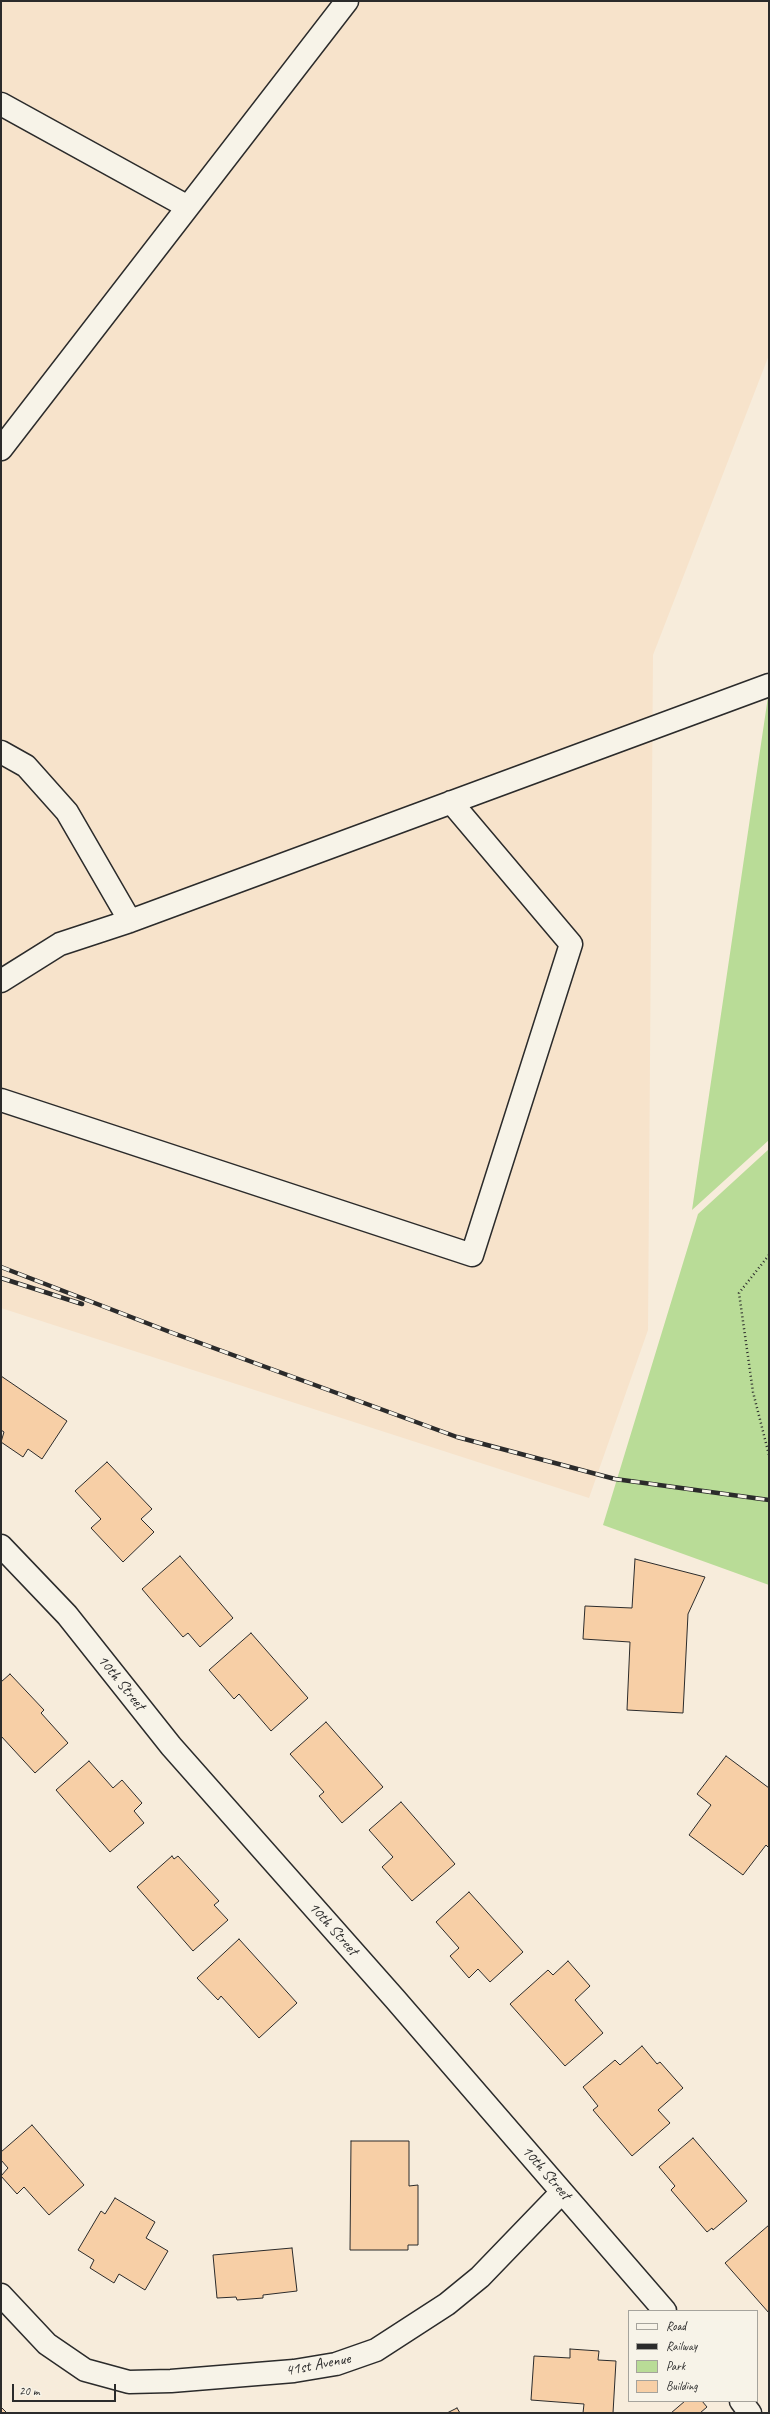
<!DOCTYPE html>
<html>
<head>
<meta charset="utf-8">
<style>
	body { margin:0 }
	#map { position:relative; width:770px; height:2414px; overflow:hidden; background:#f7ecdb; font-family:Caveat,sans-serif }
	canvas { display:block }
	.frame { position:absolute; inset:0; border:2px solid #2b2b2b; pointer-events:none }
	.legend { position:absolute; left:628px; top:2310px; width:130px; height:92px; box-sizing:border-box; background:#f7f3e8; border:1px solid #a5a39c; margin:0; padding:5px 7px; list-style:none; font-size:12px; color:#2b2b2b }
	.legend li { display:flex; align-items:center; gap:8px; height:20px }
	.legend b { width:20px; border:1px solid #a5a39c }
	.scale { position:absolute; left:12px; top:2384px; width:104px; height:18px; box-sizing:border-box; border:2px solid #2b2b2b; border-top:0; padding-left:5px; font-size:12px; line-height:14px; white-space:nowrap; color:#2b2b2b; -webkit-text-stroke:3px #f7f3e8; paint-order:stroke }
</style>
</head>
<body>
<div id="map">
<canvas width="770" height="2414"></canvas>
<div class="frame"></div>
<ul class="legend">
<li><b style="height:5px;background:#f7f3e8"></b>Road</li>
<li><b style="height:5px;background:#2b2b2b"></b>Railway</li>
<li><b style="height:11px;background:#b9dc97"></b>Park</li>
<li><b style="height:11px;background:#f7cfa6"></b>Building</li>
</ul>
<div class="scale">20 m</div>
</div>
<script>
const c = document.querySelector('canvas').getContext('2d');
c.lineJoin = 'round';
function paint(path, color) { c.fillStyle = color; c.fill(path, 'evenodd'); }
const shape = rows => new Path2D(rows.map(r => 'M' + r).join(''));
function stroke(path, color, width, dash) { c.strokeStyle = color; c.lineWidth = width; c.lineCap = dash ? 'butt' : 'round'; c.setLineDash(dash || []); c.stroke(path); }
function write(font, color, halo, rows, align = 'center') {
  c.font = font + ' Caveat,sans-serif'; c.lineWidth = 3; c.setLineDash([]); c.textBaseline = 'middle'; c.strokeStyle = halo; c.fillStyle = color; for (const [text, x, y, turn = 0] of rows) {
    c.save(); c.translate(x, y); c.rotate((+turn || 0) * Math.PI / 180); c.textAlign = isNaN(turn) ? turn : align; if (halo) c.strokeText(text, 0, 0); c.fillText(text, 0, 0); c.restore();
  }
}
paint(shape([
	[1,1,769,1,769,355,653,655,648,1330,589,1498,1,1308]
]), '#f7e3cb');
paint(shape([
	[769,690,769,1140,692,1210],
	[769,1149,769,1585,603,1525,698,1214]
]), '#b9dc97');
const building = shape([
	[1,1376,67,1421,42,1459,28,1449,23,1457,1,1442,4,1432,1,1430,1,1376],
	[107,1462,152,1509,141,1519,154,1532,123,1562,91,1528,101,1519,75,1491,107,1462],
	[180,1556,233,1618,200,1647,188,1633,183,1637,142,1589,180,1556],
	[635,1559,705,1577,688,1614,683,1713,627,1710,630,1642,583,1639,585,1606,632,1608,635,1559],
	[251,1633,308,1698,271,1731,239,1694,234,1699,209,1670,251,1633],
	[10,1674,44,1710,41,1713,68,1743,35,1773,1,1736,1,1682,10,1674],
	[326,1722,383,1787,342,1823,319,1796,324,1792,290,1754,326,1722],
	[726,1756,769,1788,769,1848,766,1845,743,1875,689,1835,711,1805,697,1794,726,1756],
	[89,1761,113,1788,122,1780,142,1803,134,1811,144,1823,110,1852,56,1790,89,1761],
	[401,1802,455,1864,412,1901,382,1867,393,1857,369,1830,401,1802],
	[172,1856,174,1859,178,1856,219,1901,214,1905,228,1920,193,1951,137,1887,172,1856],
	[469,1892,523,1952,490,1982,478,1969,469,1978,450,1956,459,1948,436,1922,469,1892],
	[239,1939,297,2003,259,2038,221,1996,218,2000,197,1978,239,1939],
	[568,1961,590,1986,575,2000,603,2033,565,2066,510,2004,548,1970,553,1975,568,1961],
	[642,2046,657,2064,660,2062,683,2088,658,2110,670,2123,632,2156,593,2110,598,2106,583,2087,615,2060,620,2065,642,2046],
	[32,2125,84,2185,49,2215,24,2187,17,2194,1,2176,8,2168,1,2160,1,2152,32,2125],
	[693,2138,747,2201,713,2230,712,2228,707,2232,671,2190,675,2186,659,2167,693,2138],
	[351,2141,409,2141,409,2186,418,2185,418,2245,408,2245,408,2250,350,2250,351,2141],
	[115,2198,155,2222,146,2238,168,2251,145,2290,119,2274,114,2283,90,2268,94,2260,78,2250,101,2211,105,2214,115,2198],
	[769,2225,769,2313,725,2263,769,2225],
	[292,2248,297,2291,263,2295,263,2298,237,2300,236,2297,217,2298,213,2255,292,2248],
	[570,2349,599,2351,598,2360,616,2361,613,2413,583,2413,584,2404,531,2400,534,2356,570,2358,570,2349],
	[685,2401,702,2401,707,2407,700,2413,671,2413,685,2401],
	[1,2407,7,2413,1,2413,1,2407],
	[457,2408,460,2413,447,2413,457,2408]
]);
paint(building, '#f7cfa6');
stroke(building, '#2b2b2b', 1);
const minor = shape([
	[1,104,188,207],
	[1,449,347,1],
	[1,752,26,766,67,812,130,921],
	[1,981,60,944,130,921,769,685],
	[1,1100,472,1255,571,944,451,802],
	[1,1546,67,1615,171,1746,395,1999,665,2311],
	[1,2295,47,2344,85,2370,129,2382,171,2381,294,2371,336,2364,376,2350,447,2304,480,2277,562,2192],
	[741,2401,750,2413]
]);
stroke(minor, '#2b2b2b', 25);
stroke(shape([
	[769,1255,739,1293,753,1392,769,1455]
]), '#2b2b2b', 2.5, [1, 3]);
stroke(minor, '#f7f3e8', 22);
const rail = shape([
	[1,1267,170,1332,457,1437,615,1479,769,1500],
	[1,1278,82,1304]
]);
stroke(rail, '#2b2b2b', 4.5);
stroke(rail, '#f7f3e8', 3, [9]);
write('16px', '#2b2b2b', '#f7f3e8', [
	["10th Street",121,1683,51],
	["10th Street",333,1929,48],
	["10th Street",546,2173,49],
	["41st Avenue",318,2365,-11]
]);
</script>
</body>
</html>
